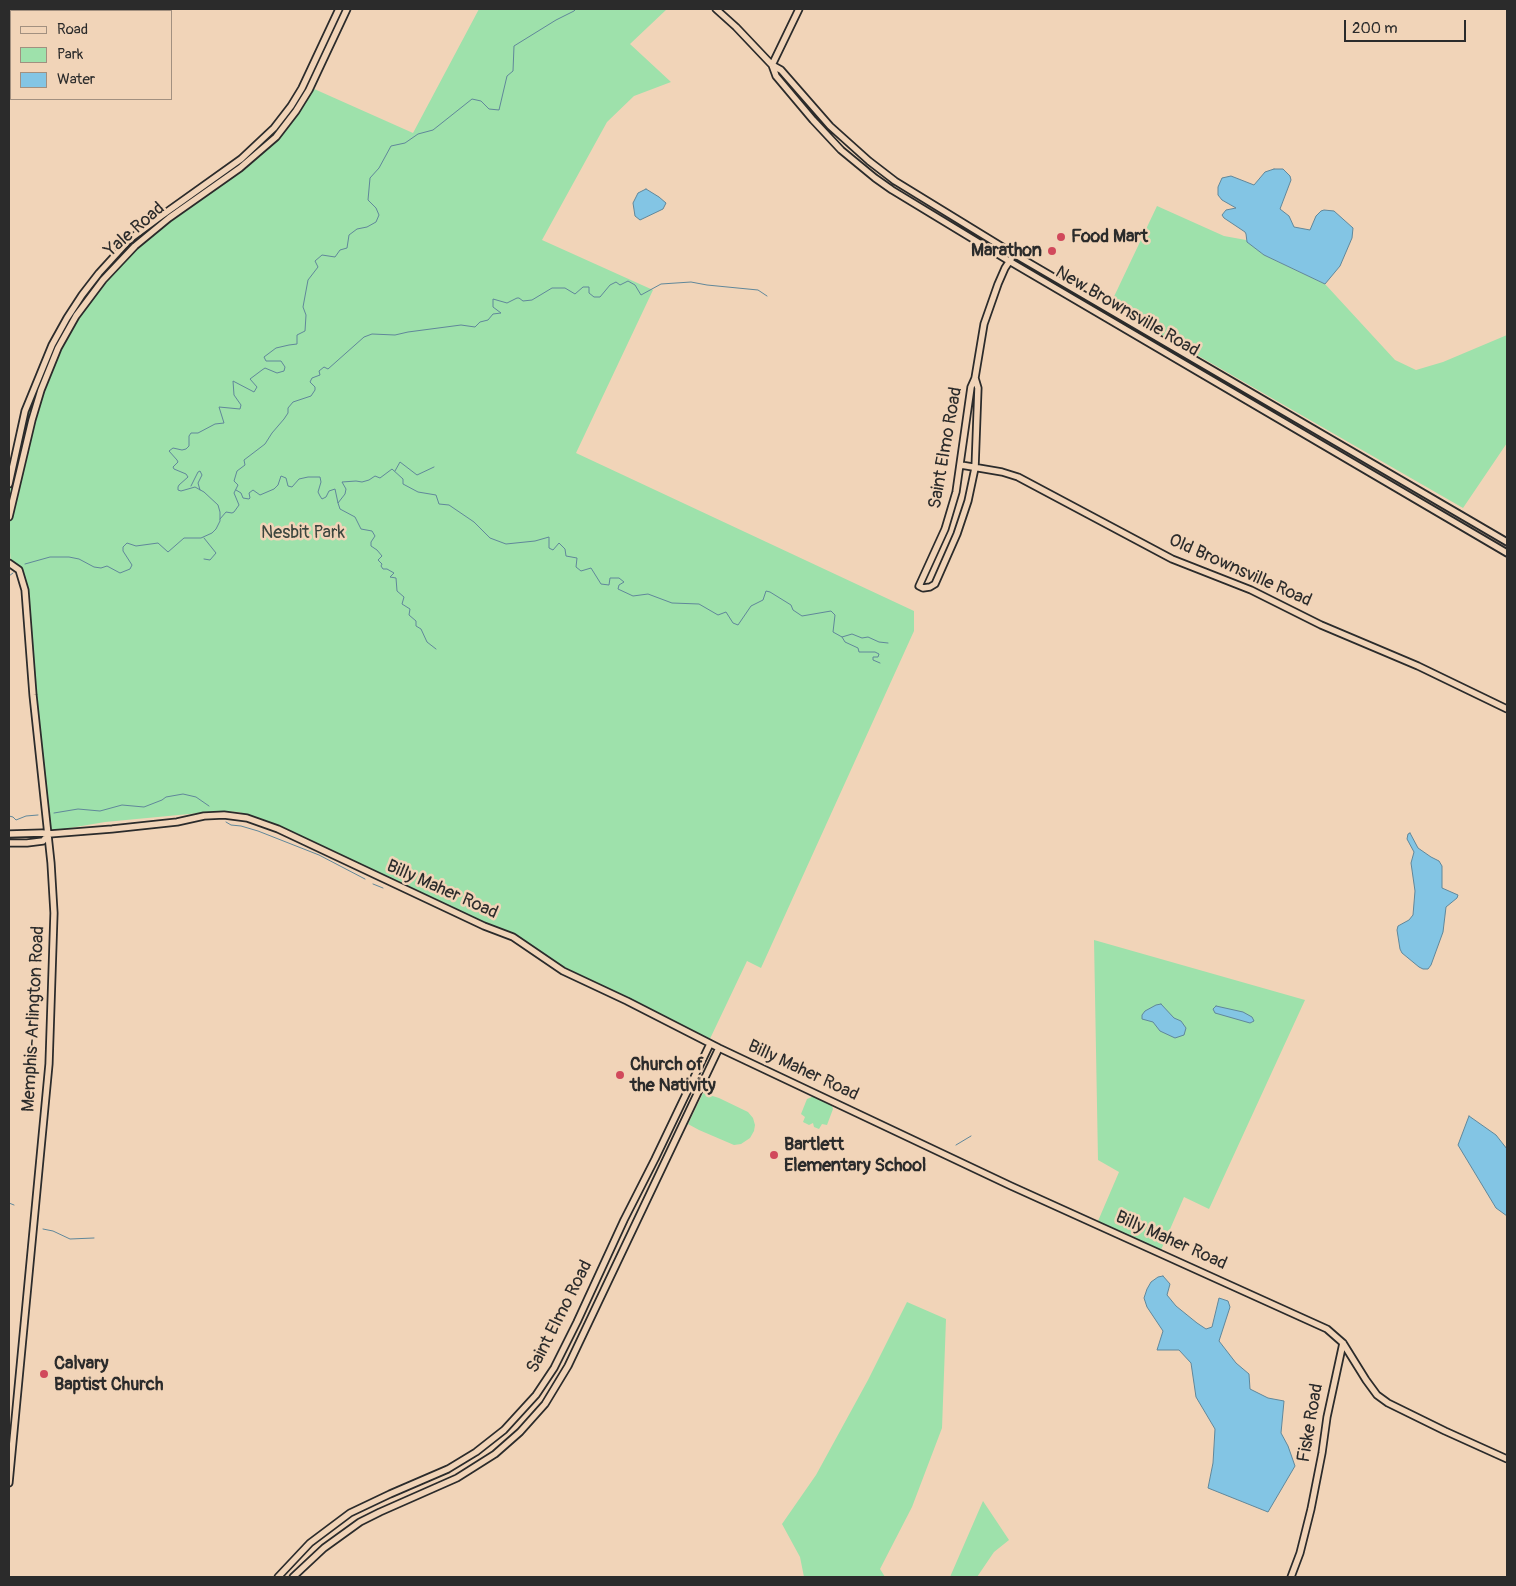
<!DOCTYPE html>
<html>
<head>
<meta charset="utf-8">
<style>
	body { margin:0 }
	#map { position:relative; width:1516px; height:1586px; overflow:hidden; background:#f1d4b8; font-family:Pangolin,sans-serif }
	canvas { display:block }
	.frame { position:absolute; inset:0; border:10px solid #2b2b2b; pointer-events:none }
	.legend { position:absolute; left:10px; top:10px; width:162px; height:90px; box-sizing:border-box; background:#f1d4b8; border:1px solid #a29080; margin:0; padding:6px 9px; list-style:none; font-size:15px; color:#2b2b2b }
	.legend li { display:flex; align-items:center; gap:10px; height:25px }
	.legend b { width:25px; border:1px solid #a29080 }
	.scale { position:absolute; left:1344px; top:20px; width:122px; height:22px; box-sizing:border-box; border:2px solid #2b2b2b; border-top:0; padding-left:6px; font-size:15px; line-height:18px; white-space:nowrap; color:#2b2b2b; -webkit-text-stroke:4px #f1d4b8; paint-order:stroke }
</style>
</head>
<body>
<div id="map">
<canvas width="1516" height="1586"></canvas>
<div class="frame"></div>
<ul class="legend">
<li><b style="height:6px;background:#f1d4b8"></b>Road</li>
<li><b style="height:14px;background:#9ee1ab"></b>Park</li>
<li><b style="height:14px;background:#83c5e4"></b>Water</li>
</ul>
<div class="scale">200 m</div>
</div>
<script>
const c = document.querySelector('canvas').getContext('2d');
c.lineJoin = 'round';
function paint(path, color) { c.fillStyle = color; c.fill(path, 'evenodd'); }
const shape = rows => new Path2D(rows.map(r => 'M' + r).join(''));
function stroke(path, color, width, dash) { c.strokeStyle = color; c.lineWidth = width; c.lineCap = dash ? 'butt' : 'round'; c.setLineDash(dash || []); c.stroke(path); }
function write(font, color, halo, rows, align = 'center') {
  c.font = font + ' Pangolin,sans-serif'; c.lineWidth = 5; c.setLineDash([]); c.textBaseline = 'middle'; c.strokeStyle = halo; c.fillStyle = color; for (const [text, x, y, turn = 0] of rows) {
    c.save(); c.translate(x, y); c.rotate((+turn || 0) * Math.PI / 180); c.textAlign = isNaN(turn) ? turn : align; if (halo) c.strokeText(text, 0, 0); c.fillText(text, 0, 0); c.restore();
  }
}
paint(shape([
	[479,9,667,9,630,44,671,82,634,96,607,122,542,240,653,290,576,453,914,611,914,631,761,968,747,961,708,1043,558,968,517,939,419,899,252,817,239,812,221,811,105,822,70,828,48,835,24,597,17,571,11,565,9,539,9,482,28,401,34,382,53,340,59,327,125,243,246,153,275,125,303,84,413,133],
	[1157,206,1224,236,1246,240,1264,255,1325,284,1395,360,1416,370,1443,362,1507,335,1507,443,1463,508,1110,305],
	[1094,940,1305,1000,1209,1209,1184,1197,1161,1250,1098,1221,1119,1172,1098,1160],
	[703,1093,719,1098,748,1112,753,1118,755,1125,754,1131,750,1138,741,1144,734,1145,699,1130,688,1124],
	[814,1096,831,1103,833,1109,827,1125,822,1124,819,1129,814,1127,813,1123,809,1125,803,1122,805,1117,801,1114,807,1099],
	[907,1302,946,1319,942,1428,912,1507,880,1569,885,1577,804,1577,800,1557,782,1524,816,1475,868,1380],
	[983,1501,1009,1540,994,1552,977,1577,950,1577]
]), '#9ee1ab');
const water = shape([
	[1274,169,1283,169,1290,176,1291,180,1280,209,1289,216,1294,227,1310,230,1316,216,1321,211,1324,210,1334,211,1353,228,1352,238,1340,266,1325,284,1264,255,1247,242,1246,234,1245,232,1224,218,1222,215,1226,210,1236,208,1222,200,1218,195,1218,187,1222,178,1231,176,1254,185,1265,172,1274,169],
	[646,189,659,197,666,203,663,209,640,220,635,216,633,203,638,193,646,189],
	[1410,833,1418,848,1431,857,1439,861,1442,866,1442,888,1458,895,1457,898,1446,907,1443,932,1431,965,1428,969,1423,969,1419,967,1402,953,1400,949,1397,930,1398,926,1409,920,1413,915,1415,891,1411,863,1414,852,1407,839,1408,834,1410,833],
	[1161,1004,1174,1018,1181,1021,1186,1028,1184,1035,1175,1038,1160,1031,1153,1022,1142,1019,1142,1015,1145,1011,1156,1005,1161,1004],
	[1216,1006,1243,1012,1252,1017,1254,1021,1250,1023,1215,1013,1213,1009,1216,1006],
	[1469,1116,1496,1135,1507,1149,1507,1216,1496,1208,1458,1145,1469,1116],
	[1163,1276,1170,1284,1167,1295,1176,1306,1197,1323,1206,1329,1212,1327,1219,1298,1228,1301,1230,1307,1219,1341,1236,1363,1249,1374,1250,1389,1268,1398,1284,1401,1281,1433,1288,1446,1295,1466,1268,1512,1208,1488,1213,1463,1215,1429,1196,1397,1191,1363,1179,1350,1157,1350,1163,1331,1147,1307,1144,1298,1147,1289,1151,1282,1158,1277,1163,1276]
]);
paint(water, '#83c5e4');
stroke(water, '#60879a', 1);
stroke(shape([
	[395,471,400,462,417,475,434,467],
	[191,486,198,472,200,471,202,475,198,483,200,490],
	[236,490,241,493,243,498,249,499,250,498,249,493,253,490,260,495,274,489,278,485,281,476,286,478,288,486,292,487,299,479,308,477,320,477,321,482,318,492,320,496,322,499,326,497,329,491,335,489,338,503,345,494,346,489,342,482,356,481,362,482,369,480,375,476,380,478,392,469,403,479,403,484,418,492,436,495,439,504,449,505,474,522,490,538,506,544,535,541,549,537,549,548,553,550,559,543,565,549,566,556,577,558,576,567,581,571,591,568,601,584,609,585,610,578,619,578,624,582,619,585,618,589,633,596,648,594,672,603,699,604,718,615,726,612,733,623,738,625,751,606,763,600,766,591,770,592,791,605,793,610,802,616,831,611,835,615,833,632,842,637,852,634,862,638,868,637,879,642,888,643],
	[338,503,340,509,355,517,361,529,372,531,375,536,371,542,371,546,377,550,382,556,378,560,382,564,381,566,383,569,387,569,394,573,390,577,396,578,397,591,404,597,402,604,410,609,409,615,416,621,416,626,421,629,427,642,436,649],
	[220,519,226,512,232,513,234,512,239,505,234,493,238,485,234,481,237,471,245,465,244,460,265,444,272,433,284,419,288,413,288,408,293,402,311,396,315,390,315,387,310,382,312,378,320,375,319,371,324,367,328,369,364,337,372,334,395,335,408,332,461,325,475,327,480,322,488,320,493,314,501,313,493,307,493,299,507,303,517,298,519,298,523,301,532,300,552,288,565,288,575,294,583,287,589,287,589,293,594,297,600,297,610,285,616,282,620,285,628,281,635,285,641,295,661,284,691,282,707,285,758,290,767,296],
	[204,538,216,553,210,560,204,559],
	[25,564,50,557,69,557,79,559,94,567,101,568,107,566,120,573,130,569,132,565,123,551,123,547,127,543,136,546,158,543,168,552,184,538,201,538,212,533,216,529,220,521,220,512,218,505,204,492,195,487,181,491,178,490,178,487,179,485,188,477,186,474,174,469,173,467,178,462,177,460,169,451,173,448,182,450,186,449,189,446,189,436,191,433,198,433,215,424,224,423,219,407,240,409,241,405,234,395,233,381,254,392,257,387,250,379,262,370,265,368,277,373,284,371,285,367,281,361,266,361,264,357,276,348,289,345,297,344,297,335,305,331,306,315,303,307,308,280,318,267,315,261,322,255,335,257,340,250,347,248,349,235,357,229,367,227,376,222,379,215,376,208,368,200,370,178,379,168,391,146,405,143,418,134,433,130,472,99,481,101,489,109,499,110,507,76,513,71,514,46,556,20,574,11,576,9],
	[9,576,13,573],
	[842,637,845,642,858,648,859,652,875,652,879,654,878,657,873,657,873,660,880,663],
	[54,813,78,809,100,811,122,805,144,807,162,800,166,797,183,794,196,797,209,806],
	[9,816,13,817,16,820,26,816,38,815],
	[226,822,231,825,241,826,258,831,319,855,365,879],
	[373,884,383,888],
	[956,1145,971,1136],
	[9,1203,14,1205],
	[43,1229,53,1231,70,1239,94,1238]
]), '#60879a', 1);
const secondary = shape([
	[716,9,736,27,772,65,781,70,830,126,869,161,895,181,1014,254,1507,542],
	[772,65,776,76,813,120,841,150,875,178,892,190,1009,261,1507,553],
	[772,65,799,9],
	[975,378,978,388,975,468,968,501,957,534,935,584,930,587,923,588,919,586,945,529,956,492,971,387,975,378,984,324,998,284,1005,268,1011,259],
	[961,465,1002,472,1018,477,1172,559,1251,590,1321,625,1418,666,1507,709],
	[9,484,25,411,52,345,67,318,82,295,99,273,130,239,161,216,241,159,274,128,291,106,302,88,339,9],
	[9,517,32,420,41,390,58,348,76,316,103,280,135,246,169,218,240,168,276,137,296,111,309,90,347,9],
	[9,563,19,570,25,590,33,695,51,863,54,913,49,1064,9,1483],
	[9,834,42,833,49,834,112,829,177,822,204,816,224,815,247,818,278,829,484,926,513,937,563,971,627,1001,719,1048,1011,1186,1327,1329,1343,1343,1366,1380,1377,1395,1388,1403,1445,1431,1507,1459],
	[9,843,27,843,43,841,49,834],
	[278,1577,310,1543,350,1513,390,1494,448,1469,476,1452,504,1430,536,1395,554,1368,577,1322,624,1220,655,1159,710,1044],
	[293,1577,324,1548,360,1522,380,1512,457,1478,495,1454,520,1432,545,1404,568,1366,719,1048],
	[1291,1577,1300,1553,1311,1509,1322,1453,1327,1417,1343,1343]
]);
stroke(secondary, '#2b2b2b', 9);
stroke(secondary, '#f1d4b8', 5.5);
for (const [x, y, r, color] of [
	[1061,237,5,"#d1495b"],
	[1052,251,5,"#d1495b"],
	[620,1075,5,"#d1495b"],
	[774,1155,5,"#d1495b"],
	[44,1374,5,"#d1495b"]
]) { const dot = new Path2D(); dot.arc(x, y, r, 0, 2 * Math.PI); c.fillStyle = color; c.fill(dot); stroke(dot, '#f1d4b8', 2); }
write('18px', '#2b2b2b', '#f1d4b8', [
	["Yale Road",135,230,-41],
	["New Brownsville Road",1127,312,30],
	["Saint Elmo Road",946,448,-80],
	["Old Brownsville Road",1240,571,24],
	["Billy Maher Road",442,890,24],
	["Memphis-Arlington Road",34,1019,-87],
	["Billy Maher Road",803,1071,25],
	["Billy Maher Road",1171,1241,24],
	["Saint Elmo Road",560,1317,-63],
	["Fiske Road",1311,1423,-80]
]);
write('bold 18px', '#2b2b2b', '#f1d4b8', [
	["Food Mart",1071,237],
	["Marathon",1042,251,"right"],
	["Church of",630,1065],
	["the Nativity",630,1086],
	["Bartlett",784,1145],
	["Elementary School",784,1166],
	["Calvary",54,1364],
	["Baptist Church",54,1385]
], 'left');
write('18px', '#3c463e', '#f1d4b8', [
	["Nesbit Park",303,533]
]);
</script>
</body>
</html>
